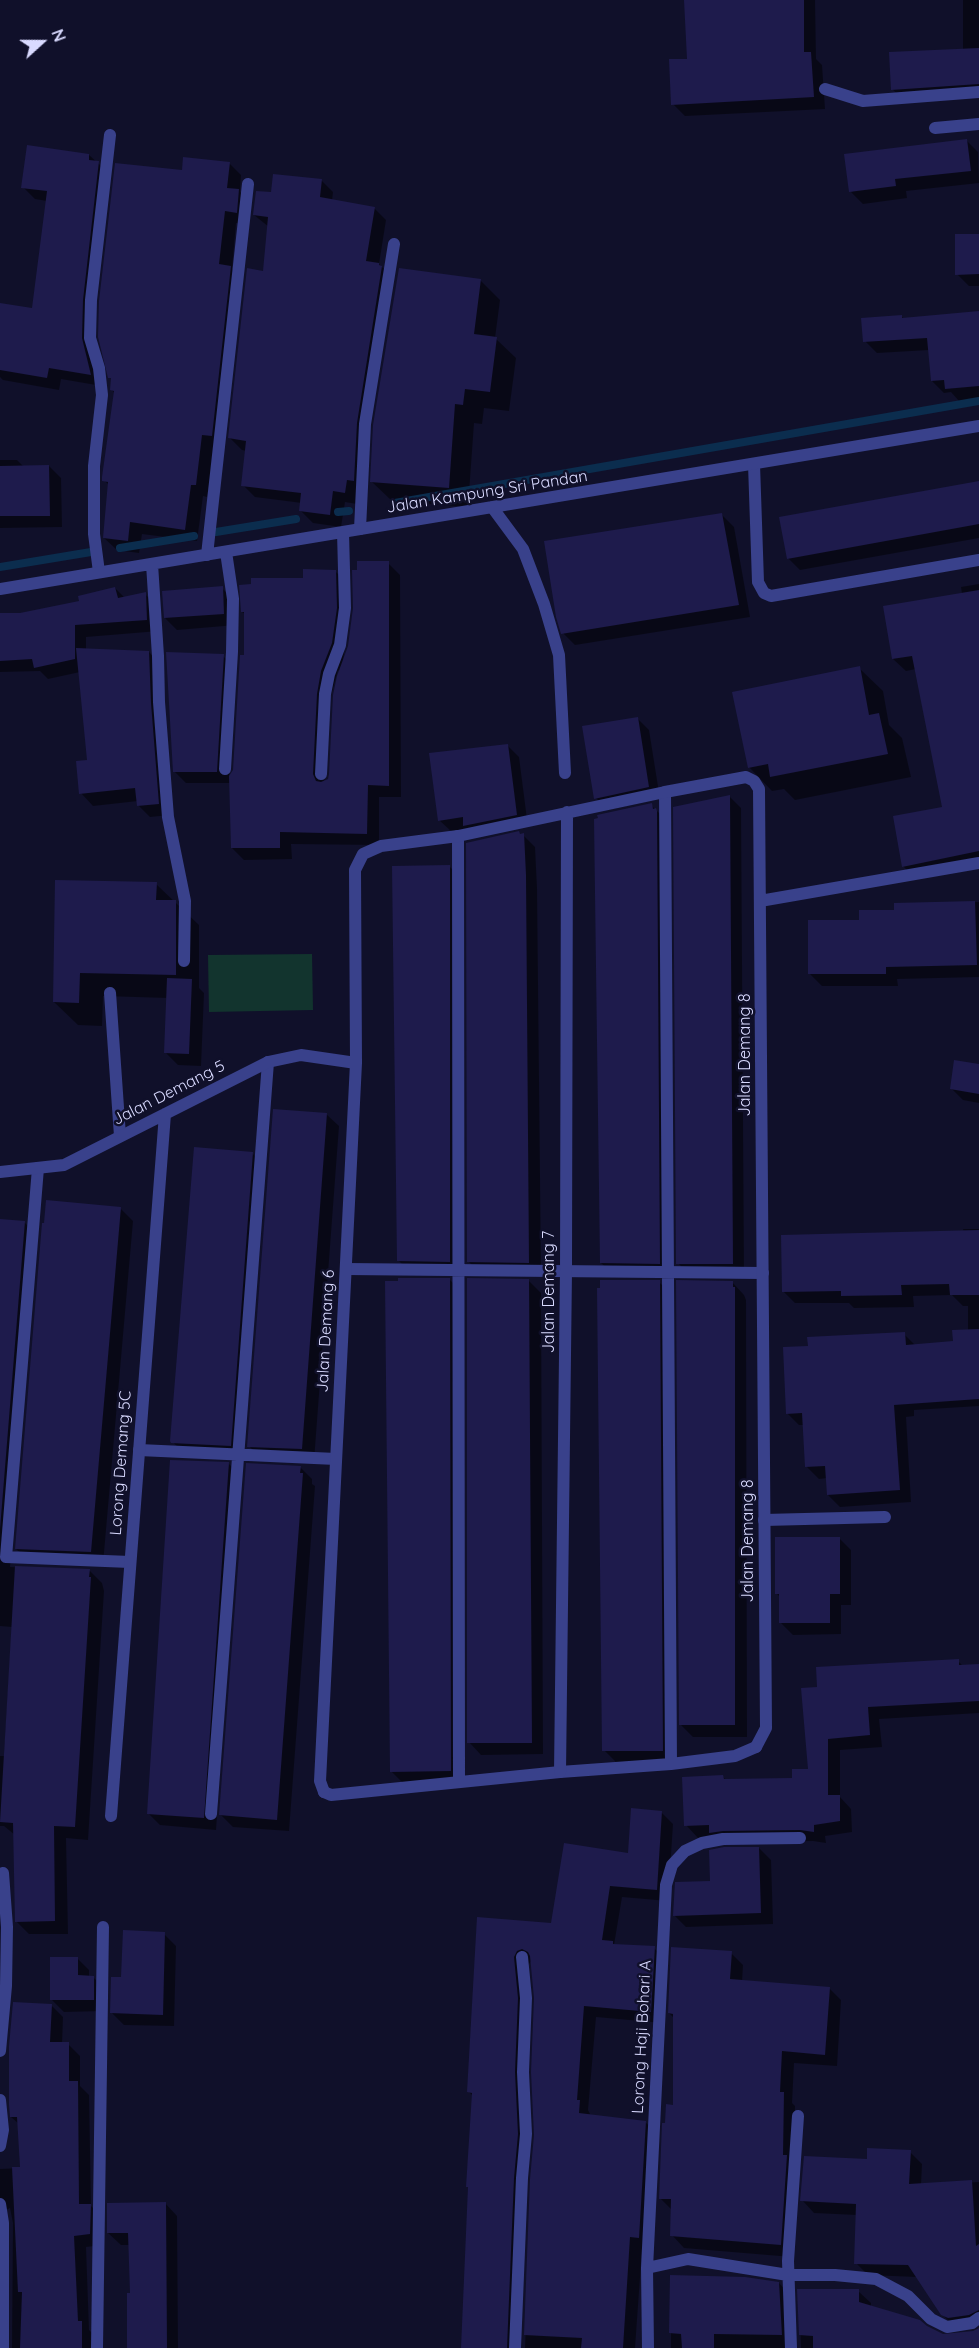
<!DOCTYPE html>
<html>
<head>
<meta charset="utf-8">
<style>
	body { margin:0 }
	#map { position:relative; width:979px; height:2348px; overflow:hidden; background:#10102a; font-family:Quicksand,sans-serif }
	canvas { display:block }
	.north { position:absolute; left:12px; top:12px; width:60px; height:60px; -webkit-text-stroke:4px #10102a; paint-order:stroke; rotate:69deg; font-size:16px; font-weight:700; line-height:24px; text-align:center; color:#d9daff }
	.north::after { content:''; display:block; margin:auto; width:21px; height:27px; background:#d9daff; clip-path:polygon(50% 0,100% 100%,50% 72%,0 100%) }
</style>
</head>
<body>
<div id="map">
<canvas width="979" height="2348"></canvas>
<div class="north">N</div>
</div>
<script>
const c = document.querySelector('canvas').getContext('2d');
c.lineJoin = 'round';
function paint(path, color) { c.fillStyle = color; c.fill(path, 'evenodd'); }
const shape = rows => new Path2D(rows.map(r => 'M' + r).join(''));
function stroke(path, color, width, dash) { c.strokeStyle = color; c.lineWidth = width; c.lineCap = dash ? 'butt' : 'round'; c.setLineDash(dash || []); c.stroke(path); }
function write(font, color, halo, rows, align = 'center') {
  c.font = font + ' Quicksand,sans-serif'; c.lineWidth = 5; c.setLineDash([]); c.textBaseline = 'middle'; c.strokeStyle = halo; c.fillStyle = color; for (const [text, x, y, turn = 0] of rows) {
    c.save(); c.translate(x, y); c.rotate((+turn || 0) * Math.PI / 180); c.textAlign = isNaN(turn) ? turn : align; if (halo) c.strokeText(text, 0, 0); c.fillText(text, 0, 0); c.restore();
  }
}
paint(shape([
	[312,954,313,1010,209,1012,208,955]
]), '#12342e');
paint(shape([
	[685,0,815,0,816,59,822,65,825,109,685,116,673,104,689,60],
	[963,0,979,0,979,97,905,101,892,89,963,50],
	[966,140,978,152,979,183,906,191,907,198,863,204,851,192],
	[89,155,110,174,94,312,93,351,102,386,61,379,59,390,3,380,0,377,0,304,33,310,47,201,35,199,23,187],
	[229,163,241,175,240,192,251,203,248,224,236,223,232,269,242,279,207,497,203,496,197,541,142,534,139,553,117,550,104,538,109,485,104,480,115,394,112,390,112,380,110,377,183,172],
	[321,180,333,192,332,201,374,208,386,220,379,264,394,279,357,504,345,502,341,527,313,523,301,511,302,503,255,497,243,485,247,451,242,450,230,438,264,272,269,227,254,215,272,194],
	[979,236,979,286,969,286,957,274],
	[480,280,500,300,495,338,516,358,509,411,484,408,482,424,474,423,468,507,392,501,372,482],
	[979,313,979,399,959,401,951,392,944,393,932,381,929,350,877,353,865,341,901,316,904,319],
	[0,460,17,460,24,467,49,466,61,478,62,527,0,528],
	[979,483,979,538,800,570,788,558],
	[722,515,734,527,750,617,575,645,563,633],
	[388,563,400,575,401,797,379,797,379,845,291,844,292,859,244,860,232,848,231,783,186,783,174,771,223,656,235,668,229,779,235,770,246,657,245,614,242,612,304,580,335,571,347,583,348,620,343,661],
	[338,670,340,671,331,775,324,784,328,706],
	[979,584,979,866,915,878,903,866,944,808,916,669,906,671,893,659,962,594,961,587],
	[115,588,125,598,145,594,157,606,159,631,86,637,86,650,149,652,161,665,170,815,150,817,138,805,138,801,93,806,81,793,88,761,80,672,48,679,40,671,0,672,0,615,20,614,81,602],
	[222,588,234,600,236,625,177,630,165,618],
	[859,668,883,691,889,725,902,738,911,777,795,800,784,789,772,791,749,767],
	[637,718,649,730,660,799,608,810,596,798],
	[507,745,519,757,528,827,452,832,439,820],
	[729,796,741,808,744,1276,690,1275,678,1263],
	[651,805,668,822,671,1275,614,1275,601,1263],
	[521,835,523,835,535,847,537,888,541,1274,480,1273,468,1261],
	[449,866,461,878,462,1273,411,1273,399,1261],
	[156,884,199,925,199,988,204,993,201,1066,178,1065,166,1053,168,998,103,996,102,1026,78,1025,54,1002],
	[979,902,979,977,897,979,898,986,822,986,810,974,861,921,895,911,895,905],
	[979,1065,979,1103,963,1100,951,1088],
	[326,1114,339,1126,314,1461,261,1458,249,1446],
	[252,1153,264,1165,242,1457,185,1455,173,1442],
	[121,1209,133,1221,103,1564,29,1561,16,1549],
	[0,1221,25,1223,38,1236,10,1567,89,1570,102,1583,104,1591,88,1840,66,1838,68,1934,29,1934,16,1921,15,1835,4,1826,0,1826,0,1756,4,1756,12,1627,0,1626],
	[963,1229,979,1229,979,1406,914,1410,914,1416,906,1417,911,1502,840,1507,828,1495,827,1478,819,1479,807,1467,804,1425,799,1425,787,1413,810,1348,904,1334,916,1346,955,1343,968,1331,968,1306,963,1306,952,1295,913,1296,914,1307,854,1308,849,1303,795,1303,783,1291,964,1232],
	[450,1280,462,1292,462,1783,403,1783,391,1771],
	[529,1281,541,1293,543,1754,481,1755,469,1742],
	[659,1282,671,1294,674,1762,616,1762,604,1750],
	[732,1282,744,1295,746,1300,747,1737,693,1737,681,1725],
	[229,1464,241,1476,216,1830,160,1825,148,1813],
	[300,1467,312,1479,312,1484,315,1486,289,1831,233,1827,221,1815],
	[839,1538,851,1550,851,1605,841,1605,841,1634,793,1635,781,1623,780,1597,776,1593],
	[958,1661,964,1667,979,1666,979,1713,879,1719,882,1747,840,1750,840,1797,851,1809,852,1832,825,1836,826,1843,813,1841,736,1842,715,1837,698,1838,686,1825,723,1777,727,1781,794,1780,810,1770,803,1690],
	[661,1812,673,1824,668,1901,622,1897,614,1945,654,1948,666,1960,663,2023,596,2017,588,2110,591,2116,645,2122,658,2134,650,2249,642,2249,635,2348,525,2348,532,2179,536,2135,536,1998,531,1961,525,1970,519,2348,462,2348,473,2096,469,2092,479,1918,553,1924,629,1854],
	[759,1848,771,1860,773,1924,686,1927,674,1915,712,1882],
	[164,1934,176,1946,174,2026,124,2025,112,2013,122,1978],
	[731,1953,743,1965,742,1982,829,1988,841,2000,837,2066,794,2063,792,2103,795,2106,792,2257,684,2248,672,2235,672,2210,660,2198,666,2124,674,2106,674,2018,669,2013],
	[77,1958,89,1970,89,1977,93,1977,106,1990,105,2011,64,2012,52,2000],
	[51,2005,63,2017,62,2044,68,2044,80,2056,80,2086,89,2095,91,2206,102,2217,102,2245,86,2247,89,2330,94,2335,93,2348,12,2348,13,2223,10,2208,6,2210,0,2348,0,2169,21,2168,19,2124,11,2117],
	[910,2152,922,2164,921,2185,979,2182,979,2326,962,2330,955,2327,942,2314,917,2277,868,2275,856,2263,857,2215,814,2213,802,2200,868,2161],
	[165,2203,177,2216,178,2348,129,2348,131,2295,130,2245,121,2245,108,2233],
	[671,2277,779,2283,791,2296,794,2348,671,2348],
	[799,2291,858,2291,871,2303,871,2307,944,2336,974,2333,979,2329,979,2348,801,2348]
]), '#0007');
stroke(shape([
	[395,503,979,401],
	[338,512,349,511],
	[216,532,296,519],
	[120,548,194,536],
	[0,567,91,552]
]), '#0b2d4e', 8);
paint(shape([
	[684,0,804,0,804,52,811,52,814,97,671,105,669,59,687,59],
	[979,48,979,84,891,90,889,52],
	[967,139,971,171,895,179,896,186,849,192,844,154],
	[27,145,89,154,89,160,99,161,83,300,82,338,91,375,49,368,47,378,0,370,0,303,32,308,47,191,21,188],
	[183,157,230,162,227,188,239,189,237,213,225,211,219,264,231,266,212,436,202,435,196,485,191,485,185,530,130,522,128,541,103,538,108,482,102,481,102,477,114,391,110,390,111,378,108,378,98,337,99,301,115,163,182,170],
	[273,174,322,179,320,197,375,207,366,261,379,263,379,265,382,266,357,423,354,481,347,480,345,493,333,491,330,515,299,511,301,493,241,486,246,441,228,438,247,268,263,271,268,217,253,215,256,191,271,192],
	[955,234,979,234,979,274,955,275],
	[399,268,481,279,474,334,497,337,490,392,465,389,463,405,455,404,449,488,370,482,373,425],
	[979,311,979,386,945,389,944,380,931,381,927,338,863,342,861,318,902,315,902,318],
	[49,465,50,516,0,516,0,466],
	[979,481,979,524,787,559,779,517],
	[722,513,739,605,561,634,556,617,544,541],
	[357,561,389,561,389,786,368,785,367,834,280,832,280,848,231,848,229,776,233,770,240,655,244,655,244,612,241,612,239,585,251,584,251,578,303,578,303,569,336,570,337,608,332,643,321,671,317,694,313,774,316,781,321,782,328,779,329,774,333,695,337,676,348,646,353,608,352,570,357,570],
	[223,586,224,614,164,618,162,591],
	[115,587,118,598,146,592,147,620,75,625,75,659,34,668,32,659,0,661,0,613,20,613,79,601,78,596],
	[979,590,979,851,902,867,893,816,942,807,912,656,892,659,883,606],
	[76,648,149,651,151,703,159,804,137,806,135,788,79,794,76,761,87,760],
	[166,652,224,654,217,772,173,772],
	[860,666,869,715,879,713,888,754,770,777,768,764,748,768,732,692],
	[638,717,649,787,594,799,582,726],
	[508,744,517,815,463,826,463,817,438,821,429,753],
	[730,795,733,1264,676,1264,673,807],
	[652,803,653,809,656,808,657,811,660,1264,600,1263,594,819,598,818,597,815],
	[519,831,520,834,524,833,526,875,529,1263,467,1262,466,843],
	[450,865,450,1262,397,1261,392,866],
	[55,880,157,882,156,900,176,900,176,975,80,973,79,1003,53,1002],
	[975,901,977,965,886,967,886,974,808,974,808,920,859,920,859,910,894,910,894,903],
	[167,978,192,979,189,1054,164,1053],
	[954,1060,979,1064,979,1094,950,1089],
	[273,1109,327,1113,302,1449,247,1447],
	[194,1147,253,1152,231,1446,171,1443,170,1441],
	[46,1200,121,1207,91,1552,15,1549,42,1223,44,1223],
	[0,1219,25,1221,0,1529],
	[979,1230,979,1295,950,1295,949,1284,901,1285,902,1295,841,1296,841,1291,782,1292,781,1235],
	[398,1278,450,1278,451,1771,390,1772,385,1281,398,1281],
	[467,1278,529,1279,532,1743,467,1743],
	[600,1280,660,1280,663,1751,602,1751,597,1288,600,1288],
	[676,1280,733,1281,733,1287,735,1287,735,1725,679,1725],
	[979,1329,979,1399,894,1405,900,1490,827,1495,825,1466,805,1467,802,1413,786,1414,783,1347,808,1346,807,1337,905,1332,906,1345,953,1341,952,1330],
	[170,1460,229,1462,204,1818,147,1814],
	[246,1463,301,1466,300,1473,303,1473,277,1820,219,1815],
	[775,1537,840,1537,840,1594,830,1594,830,1623,779,1623,779,1594,775,1594],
	[15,1566,90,1569,89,1577,91,1577,75,1827,54,1826,55,1921,15,1922,13,1823,0,1822],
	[959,1659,959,1665,979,1664,979,1701,868,1707,870,1735,828,1739,828,1795,840,1795,840,1821,814,1825,814,1832,800,1830,723,1831,709,1833,709,1825,684,1826,682,1777,723,1775,724,1779,792,1778,792,1769,808,1769,801,1688,817,1687,816,1667],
	[631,1808,662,1811,657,1890,610,1886,602,1940,613,1941,613,1944,655,1946,651,2012,584,2006,577,2100,580,2100,579,2113,646,2121,639,2238,630,2237,623,2348,581,2348,582,2338,524,2335,530,2179,534,2135,531,2072,534,1998,530,1956,528,1952,522,1949,517,1951,514,1957,518,1998,515,2072,518,2134,514,2178,507,2348,461,2348,468,2187,466,2187,472,2093,467,2092,477,1917,551,1923,564,1843,628,1853],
	[724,1847,759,1847,761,1913,673,1916,675,1882,710,1881,709,1850],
	[123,1930,165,1932,163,2015,110,2013,111,1977,121,1977],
	[671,1947,732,1951,730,1979,830,1987,825,2055,782,2051,780,2092,784,2092,783,2155,787,2155,781,2245,670,2236,671,2199,659,2199,662,2123,665,2123,666,2104,673,2105,673,2014,668,2013],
	[50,1957,78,1957,78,1975,94,1976,94,2000,50,2000],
	[13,2002,52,2004,50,2042,69,2042,69,2081,78,2081,79,2204,91,2204,90,2234,74,2236,78,2321,82,2321,82,2348,20,2348,22,2292,18,2292,12,2167,20,2167,17,2117,10,2117,9,2105,9,2046],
	[867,2148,911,2150,909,2184,972,2180,976,2246,979,2244,979,2310,969,2315,948,2318,941,2315,908,2265,854,2264,856,2204,800,2201,804,2156,867,2159],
	[166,2202,167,2348,127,2348,127,2293,130,2293,128,2233,107,2233,107,2203],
	[670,2275,745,2277,779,2282,782,2335,714,2334,714,2348,682,2348,681,2334,669,2333],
	[797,2289,859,2289,859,2302,920,2320,927,2326,943,2334,973,2331,979,2328,979,2348,813,2348,813,2336,799,2335]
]), '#1e1b4c');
stroke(shape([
	[754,464,758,582,764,593,771,596,979,560],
	[360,529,365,424,394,244],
	[99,572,94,534,94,466,102,395,99,368,90,338,91,300,110,135],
	[665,792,671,1764],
	[458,836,459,1782],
	[110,993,120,1136],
	[38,1168,6,1557,130,1562],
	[346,1269,763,1273],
	[139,1450,336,1459],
	[764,1520,885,1517],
	[324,1792,331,1795,560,1772,671,1764,735,1756,756,1747],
	[211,1814,268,1062]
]), '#39418b', 12);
stroke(shape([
	[825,89,863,101,979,92],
	[935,128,979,124],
	[492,507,523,549,544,604,559,655,565,773],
	[207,555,248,184],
	[152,564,158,656,159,702,168,817,185,901,184,961],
	[0,589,979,426],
	[225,769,232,652,233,599,226,552],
	[321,774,325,694,329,674,340,645,345,608,343,532],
	[760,901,979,863],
	[0,1172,64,1165,268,1062,301,1055,356,1063],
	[560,1772,566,1271,567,812],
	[324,1792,320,1781,356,1063,355,870,363,854,381,846,458,836,665,792,746,777,754,781,759,789,766,1728,756,1747],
	[111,1816,165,1114],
	[0,2051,6,1986,7,1927,3,1873],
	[0,2100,3,2130,0,2146],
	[0,2204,3,2223,3,2348],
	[647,2268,688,2259,788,2275,835,2275,876,2279,908,2296,931,2319,947,2327,972,2323,979,2318],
	[97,2348,103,1927],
	[515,2348,522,2178,526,2134,523,2072,526,1998,522,1957],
	[648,2348,647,2268,666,1885,672,1865,685,1851,702,1843,723,1839,800,1838],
	[791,2348,788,2261,798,2116]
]), '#39418b', 12);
write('16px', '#d9daff', '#10102a', [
	["Jalan Kampung Sri Pandan",487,492,-9],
	["Jalan Demang 8",745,1055,-90],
	["Jalan Demang 5",169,1093,-27],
	["Jalan Demang 7",549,1292,-90],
	["Jalan Demang 6",326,1331,-87],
	["Lorong Demang 5C",121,1463,-86],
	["Jalan Demang 8",748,1541,-90],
	["Lorong Haji Bohari A",642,2037,-87]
]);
</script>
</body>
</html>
